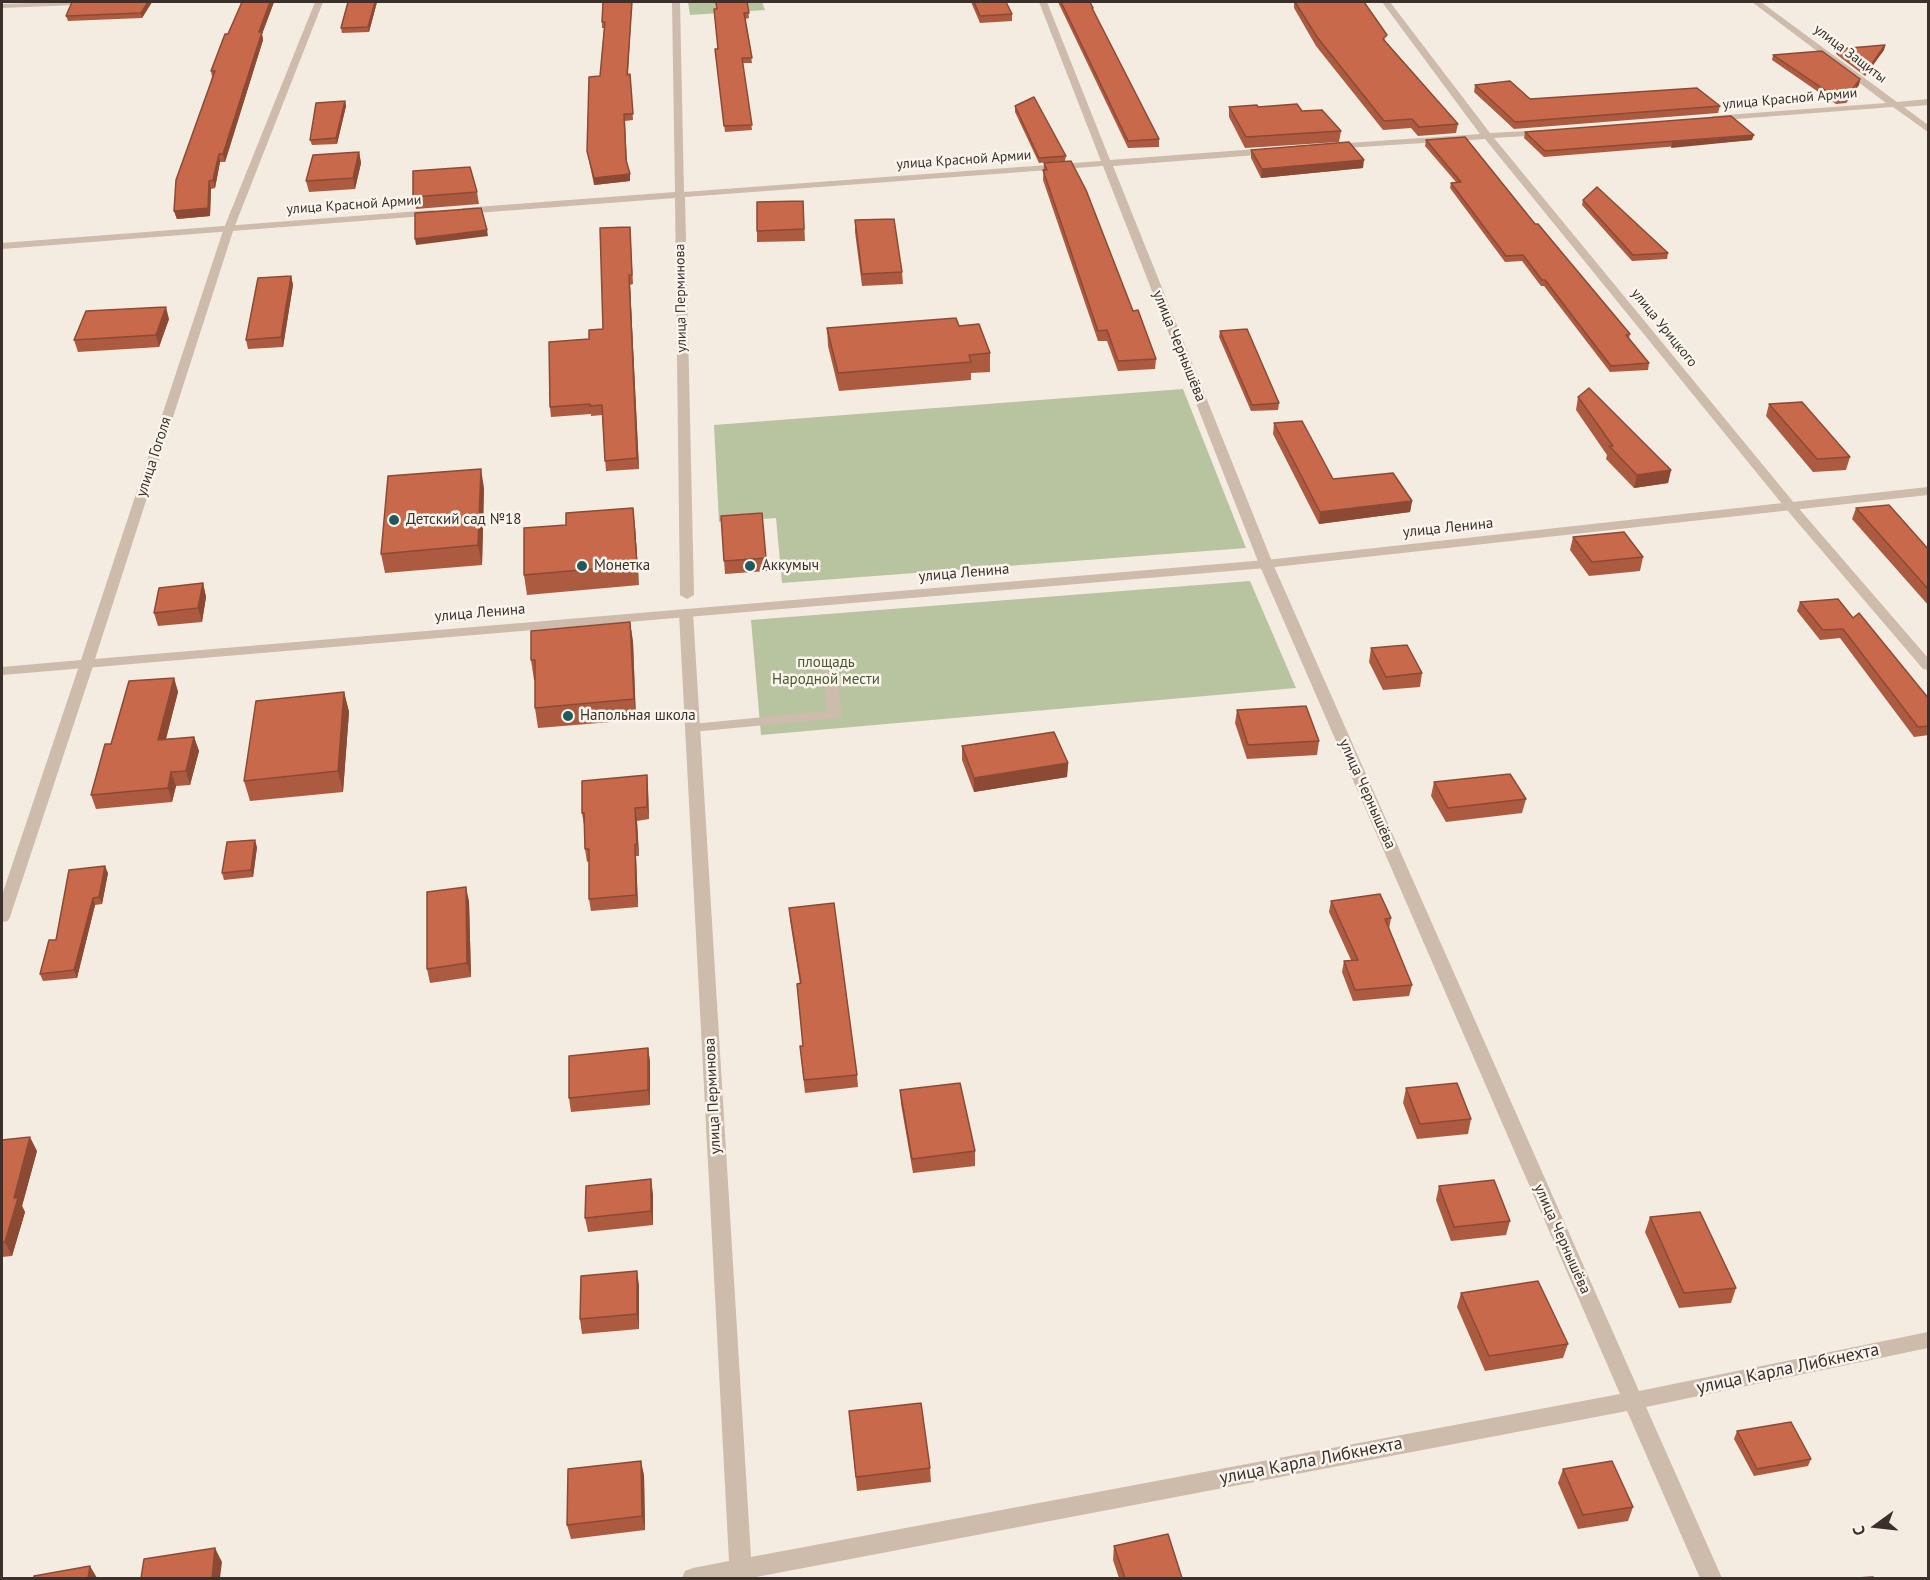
<!DOCTYPE html>
<html>
<head>
<meta charset="utf-8">
<style>
	body { margin:0 }
	#map { position:relative; width:1930px; height:1580px; overflow:hidden; background:#f4ebe1; font-family:"PT Sans",sans-serif }
	canvas { display:block }
	.frame { position:absolute; inset:0; border:3px solid #3b302b; pointer-events:none }
	.north { position:absolute; left:1846px; top:1496px; width:60px; height:60px; -webkit-text-stroke:4px #fbf5ee; paint-order:stroke; rotate:255deg; font-size:16px; font-weight:700; line-height:24px; text-align:center; color:#3b302b }
	.north::after { content:''; display:block; margin:auto; width:21px; height:27px; background:#3b302b; clip-path:polygon(50% 0,100% 100%,50% 72%,0 100%) }
</style>
</head>
<body>
<div id="map">
<canvas width="1930" height="1580"></canvas>
<div class="frame"></div>
<div class="north">С</div>
</div>
<script>
const c = document.querySelector('canvas').getContext('2d');
c.lineJoin = 'round';
function paint(path, color) { c.fillStyle = color; c.fill(path, 'evenodd'); }
const shape = rows => new Path2D(rows.map(r => 'M' + r).join(''));
function stroke(path, color, width, dash) { c.strokeStyle = color; c.lineWidth = width; c.lineCap = dash ? 'butt' : 'round'; c.setLineDash(dash || []); c.stroke(path); }
function write(font, color, halo, rows, align = 'center') {
  c.font = font + ' "PT Sans",sans-serif'; c.lineWidth = 5; c.setLineDash([]); c.textBaseline = 'middle'; c.strokeStyle = halo; c.fillStyle = color; for (const [text, x, y, turn = 0] of rows) {
    c.save(); c.translate(x, y); c.rotate((+turn || 0) * Math.PI / 180); c.textAlign = isNaN(turn) ? turn : align; if (halo) c.strokeText(text, 0, 0); c.fillText(text, 0, 0); c.restore();
  }
}
paint(shape([
	[688,2,762,2,765,10,690,15],
	[1183,389,1246,548,782,583,776,518,719,522,714,425],
	[1250,581,1296,688,761,735,751,620]
]), '#b8c4a0');
paint(shape([
	[828,657,835,661,842,715,840,718,692,732,685,728,692,724,827,711,821,661,828,657]
]), '#cdbbac');
paint(shape([
	[53,2,106,2,102,4,2,8,2,4,53,2],
	[672,2,680,2,684,192,1101,161,1039,2,1047,2,1110,160,1270,148,1275,151,1270,154,1113,166,1273,564,1639,1391,1928,1332,1928,1348,1646,1407,1722,1578,1700,1578,1627,1411,751,1578,682,1578,685,1571,693,1568,729,1561,679,613,686,609,693,613,751,1557,1620,1394,1259,564,1103,166,685,197,694,595,687,599,680,595,675,198,463,214,458,211,463,208,675,192,672,2],
	[1382,2,1390,2,1490,133,1546,130,1546,134,1543,135,1494,138,1795,504,1928,658,1928,670,1923,669,1787,510,1485,139,1330,149,1328,147,1333,144,1480,134,1382,2],
	[1752,2,1761,2,1897,102,1928,99,1928,105,1904,107,1928,125,1928,132,1893,107,1710,121,1708,119,1713,116,1886,103,1752,2],
	[433,210,438,213,437,215,2,249,2,243,433,210],
	[87,659,94,663,10,917,8,921,2,922,2,895,80,663,87,659]
]), '#cdbbac');
paint(shape([
	[315,2,323,2,234,228,95,659,1266,560,1928,487,1928,495,1266,568,2,675,2,667,81,660,224,228,315,2]
]), '#cdbbac');
paint(shape([
	[92,2,152,2,142,18,68,21,66,16],
	[242,2,274,2,262,34,263,40,225,162,220,162,215,188,211,189,210,216,177,219,174,211,212,77,211,71],
	[348,2,377,2,369,32,342,33,341,28],
	[603,2,632,2,628,75,630,74,633,120,625,121,627,163,630,181,594,185,587,151,600,76,604,28,602,28,602,22],
	[715,2,747,2,749,18,745,19,752,63,743,63,752,130,725,132,715,49,718,49,717,9],
	[971,2,1006,2,1012,14,1012,21,980,23],
	[1058,2,1090,2,1093,8,1093,12,1159,139,1159,147,1128,148],
	[1294,2,1364,2,1386,42,1458,124,1456,133,1418,136,1411,128,1383,130,1316,46,1294,8],
	[1885,45,1884,50,1865,76,1836,54,1838,49],
	[1773,55,1860,79,1859,85,1846,103,1836,104,1772,60],
	[1475,85,1530,99,1720,106,1718,113,1514,129,1474,92],
	[345,101,346,106,337,144,312,145,310,140],
	[1015,106,1066,156,1065,161,1039,163,1015,112],
	[1229,107,1258,107,1302,111,1341,131,1339,142,1245,148,1229,117],
	[1525,132,1752,140,1544,157,1524,138],
	[1426,140,1535,224,1630,334,1629,338,1649,363,1648,370,1610,372,1544,286,1541,286,1522,261,1505,262,1450,188,1451,183,1456,182,1425,146],
	[1251,150,1363,168,1261,178,1251,158],
	[359,152,361,163,355,189,309,192,306,181],
	[1044,163,1133,311,1156,359,1155,369,1118,371,1107,341,1098,341,1043,180],
	[477,192,479,204,416,209,413,197],
	[1583,200,1668,253,1667,259,1632,261,1582,205],
	[803,201,805,241,757,242,757,231],
	[855,220,902,272,903,284,862,286,855,232],
	[630,227,633,284,630,285,639,469,606,471,602,415,591,416,591,414,551,417,550,407,589,339,603,329],
	[291,276,293,285,283,347,248,349,246,340],
	[169,319,159,347,78,352,74,340],
	[959,326,990,353,990,372,971,373,971,380,839,391,828,346,827,328],
	[1220,331,1279,403,1278,410,1251,411,1219,337],
	[1578,397,1671,470,1668,483,1634,488,1606,459,1607,455,1576,410],
	[1769,404,1850,457,1846,470,1813,472,1766,416],
	[1274,423,1333,479,1412,501,1410,512,1319,524,1273,434],
	[484,488,482,565,385,573,381,554],
	[1856,508,1929,550,1929,606,1852,519],
	[762,513,767,571,725,574,721,516],
	[635,527,639,585,527,595,524,575],
	[1573,537,1643,557,1640,571,1589,576,1570,550],
	[203,583,206,597,202,622,158,626,154,613],
	[1800,602,1853,618,1929,699,1929,735,1914,737,1840,638,1820,640,1797,611],
	[630,622,633,642,636,720,538,728,535,708,535,680,534,680,531,660],
	[1371,648,1422,673,1420,687,1383,690,1369,662],
	[174,678,178,692,166,739,194,737,199,751,190,785,176,786,172,802,96,809,91,795,111,744],
	[344,692,349,712,343,792,250,801,244,781],
	[1237,710,1319,741,1317,755,1247,759,1235,723],
	[962,746,1068,763,1067,777,974,792,962,760],
	[647,775,648,788,649,819,637,821,639,856,636,856,638,907,591,911,589,899,589,861,587,862,585,849,584,825,582,813],
	[1434,782,1526,799,1522,813,1446,822,1431,796],
	[257,847,253,877,224,880,222,873],
	[108,873,102,904,95,905,77,978,43,981,40,974,56,940],
	[469,901,471,977,430,983,427,969],
	[1331,901,1391,918,1389,929,1412,985,1409,996,1353,1001,1342,972,1344,961,1351,960,1329,912],
	[789,908,857,1075,858,1087,805,1093,800,1046,803,1046,800,984,790,920],
	[648,1048,650,1062,650,1105,571,1112,569,1098],
	[1406,1088,1471,1119,1468,1134,1417,1139,1403,1103],
	[900,1090,975,1151,975,1166,913,1173,901,1104],
	[2,1140,37,1151,22,1206,25,1212,12,1256,2,1257],
	[1439,1186,1510,1221,1506,1235,1451,1241,1436,1200],
	[653,1194,653,1225,588,1232,585,1218],
	[1650,1217,1736,1288,1731,1303,1679,1308,1645,1232],
	[639,1285,639,1329,582,1334,580,1319],
	[1461,1293,1568,1344,1563,1358,1485,1371,1457,1307],
	[849,1411,930,1468,931,1482,857,1491],
	[1737,1431,1811,1459,1808,1466,1754,1476,1734,1439],
	[1563,1469,1633,1507,1628,1521,1578,1529,1558,1483],
	[644,1475,645,1530,571,1539,567,1525],
	[1114,1546,1182,1578,1119,1578,1113,1560]
]), '#ac5a40');
paint(shape([
	[148,2,152,2,142,18,141,13],
	[270,2,274,2,262,34,263,40,225,162,223,154,259,32],
	[375,2,377,2,369,32,368,27],
	[1885,45,1884,50,1865,76,1867,71],
	[1860,79,1859,85,1846,103,1847,97],
	[345,101,346,106,337,144,336,138],
	[1754,135,1752,140,1671,148,1672,142],
	[359,152,361,163,355,189,353,178],
	[219,154,220,162,215,188,213,180],
	[1364,160,1363,168,1261,178,1262,169],
	[630,174,630,181,594,185,594,178],
	[209,181,211,189,210,216,177,219,174,211],
	[487,230,488,236,416,245,415,239],
	[629,275,630,285,639,469,637,458],
	[291,276,293,285,283,347,281,337],
	[166,307,169,319,159,347,156,335],
	[481,469,484,488,482,565,478,545],
	[1671,470,1668,483,1634,488,1637,475],
	[1412,501,1410,512,1319,524,1320,512],
	[633,508,635,527,639,585,637,565],
	[203,583,206,597,202,622,198,608],
	[630,622,633,642,636,720,634,699],
	[174,678,178,692,162,754,158,740],
	[344,692,349,712,343,792,338,771],
	[194,737,199,751,190,785,186,771],
	[1068,763,1067,777,974,792,974,778],
	[171,772,176,786,172,802,168,788],
	[647,775,648,788,649,819,647,807],
	[635,808,637,821,639,856,637,844],
	[255,840,257,847,253,877,251,870],
	[635,844,636,856,638,907,636,895],
	[105,866,108,873,102,904,99,897],
	[466,887,469,901,471,977,467,963],
	[93,898,95,905,77,978,74,970],
	[648,1048,650,1062,650,1105,648,1090],
	[30,1137,37,1151,22,1206,25,1212,12,1256,5,1242,14,1198],
	[651,1179,653,1194,653,1225,651,1211],
	[637,1271,639,1285,639,1329,637,1314],
	[641,1461,644,1475,645,1530,642,1516],
	[215,1548,222,1562,220,1578,212,1578],
	[90,1566,97,1578,88,1578]
]), '#8c4a34');
const building = shape([
	[72,2,148,2,141,13,66,16,72,2],
	[242,2,270,2,259,32,262,32,223,154,219,154,213,180,209,181,208,208,174,211,176,180,215,71,211,71,225,34,228,34,242,2],
	[348,2,375,2,368,27,341,28,348,2],
	[603,2,632,2,627,75,630,74,633,114,624,114,626,160,630,174,594,178,587,151,589,77,600,76,605,22,602,22,603,2],
	[716,2,747,2,749,13,744,13,752,58,742,58,752,125,724,126,715,49,718,49,714,9,717,9,716,2],
	[974,2,1006,2,1012,14,980,16,974,2],
	[1061,2,1090,2,1093,8,1092,8,1159,139,1128,141,1061,2],
	[1295,2,1364,2,1387,35,1383,39,1458,124,1419,127,1412,119,1384,121,1317,37,1295,2],
	[1885,45,1867,71,1838,49,1885,45],
	[1822,51,1860,79,1847,97,1837,98,1773,55,1822,51],
	[1510,81,1530,99,1697,88,1720,106,1515,122,1475,85,1510,81],
	[1034,97,1066,156,1039,158,1015,106,1034,97],
	[345,101,336,138,310,140,316,103,345,101],
	[1297,104,1302,111,1322,110,1341,131,1246,137,1229,107,1257,105,1258,107,1297,104],
	[1731,116,1754,135,1545,151,1525,132,1731,116],
	[1465,137,1535,224,1538,224,1630,334,1626,335,1649,363,1611,366,1545,280,1542,280,1523,255,1506,256,1451,183,1461,182,1426,140,1465,137],
	[1349,142,1364,160,1262,169,1251,150,1349,142],
	[359,152,353,178,306,181,313,155,359,152],
	[1071,161,1086,190,1133,311,1138,310,1156,359,1118,361,1107,330,1098,331,1043,170,1047,170,1044,163,1071,161],
	[470,167,477,192,413,197,413,171,470,167],
	[1597,187,1668,253,1633,255,1583,200,1597,187],
	[803,201,804,229,757,231,757,202,803,201],
	[481,208,487,230,415,239,415,213,481,208],
	[894,219,902,272,862,274,855,220,894,219],
	[630,227,632,275,629,275,637,458,605,461,602,405,590,406,590,404,550,407,549,342,589,339,589,330,603,329,600,228,630,227],
	[291,276,281,337,246,340,258,278,291,276],
	[166,307,156,335,74,340,86,311,166,307],
	[956,318,959,326,979,324,990,353,969,355,971,362,838,373,827,328,956,318],
	[1247,329,1279,403,1252,405,1220,331,1247,329],
	[1589,388,1671,470,1637,475,1609,446,1613,446,1578,397,1589,388],
	[1802,402,1850,457,1817,459,1769,404,1802,402],
	[1302,421,1333,479,1393,473,1412,501,1320,512,1274,423,1302,421],
	[481,469,478,545,381,554,388,476,481,469],
	[1889,505,1929,550,1929,590,1856,508,1889,505],
	[633,508,637,565,524,575,524,528,566,525,566,513,633,508],
	[762,513,766,558,724,561,721,516,762,513],
	[1624,532,1643,557,1592,562,1573,537,1624,532],
	[203,583,198,608,154,613,159,588,203,583],
	[1838,599,1853,618,1859,613,1929,699,1929,726,1918,727,1843,629,1823,630,1800,602,1838,599],
	[630,622,634,699,535,708,535,660,531,660,531,631,630,622],
	[1407,645,1422,673,1386,677,1371,648,1407,645],
	[174,678,158,740,194,737,186,771,171,772,168,788,91,795,105,744,111,744,129,681,174,678],
	[344,692,338,771,244,781,256,701,344,692],
	[1306,706,1319,741,1248,745,1237,710,1306,706],
	[1054,732,1068,763,974,778,962,746,1054,732],
	[1510,774,1526,799,1448,808,1434,782,1510,774],
	[647,775,647,807,635,808,637,844,635,844,636,895,589,899,589,849,585,849,584,813,582,813,582,781,647,775],
	[255,840,251,870,222,873,227,842,255,840],
	[105,866,99,897,93,898,74,970,40,974,49,940,56,940,69,870,105,866],
	[466,887,467,963,427,969,427,892,466,887],
	[1380,894,1391,918,1385,919,1412,985,1355,990,1344,961,1358,960,1331,901,1380,894],
	[834,903,857,1075,804,1080,800,1046,803,1046,797,984,801,983,789,908,834,903],
	[648,1048,648,1090,569,1098,569,1056,648,1048],
	[960,1083,975,1151,912,1159,900,1090,960,1083],
	[1457,1083,1471,1119,1420,1124,1406,1088,1457,1083],
	[30,1137,14,1198,18,1198,5,1242,2,1242,2,1140,30,1137],
	[651,1179,651,1211,585,1218,586,1186,651,1179],
	[1494,1180,1510,1221,1454,1227,1439,1186,1494,1180],
	[1700,1212,1736,1288,1684,1293,1650,1217,1700,1212],
	[637,1271,637,1314,580,1319,581,1276,637,1271],
	[1538,1281,1568,1344,1489,1356,1461,1293,1538,1281],
	[921,1403,930,1468,856,1477,849,1411,921,1403],
	[1791,1422,1811,1459,1757,1469,1737,1431,1791,1422],
	[641,1461,642,1516,567,1525,568,1469,641,1461],
	[1612,1461,1633,1507,1583,1515,1563,1469,1612,1461],
	[1168,1534,1182,1578,1125,1578,1114,1546,1168,1534],
	[215,1548,212,1578,141,1578,144,1559,215,1548],
	[90,1566,88,1578,34,1578,34,1576,90,1566],
	[1873,1577,1874,1578,1857,1578,1873,1577]
]);
paint(building, '#c8694b');
stroke(building, '#8c4a34', 1.5);
for (const [x, y, r, color] of [
	[394,520,6,"#1f5a5e"],
	[582,566,6,"#1f5a5e"],
	[750,566,6,"#1f5a5e"],
	[568,716,6,"#1f5a5e"]
]) { const dot = new Path2D(); dot.arc(x, y, r, 0, 2 * Math.PI); c.fillStyle = color; c.fill(dot); stroke(dot, '#fbf5ee', 2); }
write('14px', '#3b302b', '#fbf5ee', [
	["улица Защиты",1850,54,37],
	["улица Красной Армии",1790,99,-5],
	["улица Красной Армии",964,160,-4],
	["улица Красной Армии",354,205,-4],
	["улица Перминова",681,298,-91],
	["улица Урицкого",1664,328,51]
]);
write('15px', '#3b302b', '#fbf5ee', [
	["улица Чернышёва",1179,346,68],
	["улица Гоголя",154,457,-72],
	["улица Ленина",1448,528,-6],
	["улица Ленина",964,573,-5],
	["улица Ленина",480,613,-5],
	["улица Чернышёва",1367,794,66],
	["улица Перминова",713,1096,-93],
	["улица Чернышёва",1562,1239,66]
]);
write('15px', '#3b302b', '#fbf5ee', [
	["Детский сад №18",406,520],
	["Монетка",594,566],
	["Аккумыч",762,566],
	["Напольная школа",580,716]
], 'left');
write('15px', '#4a5a2e', '#fbf5ee', [
	["площадь",826,663],
	["Народной мести",826,680]
]);
write('18px', '#3b302b', '#fbf5ee', [
	["улица Карла Либкнехта",1788,1369,-12],
	["улица Карла Либкнехта",1311,1461,-11]
]);
</script>
</body>
</html>
